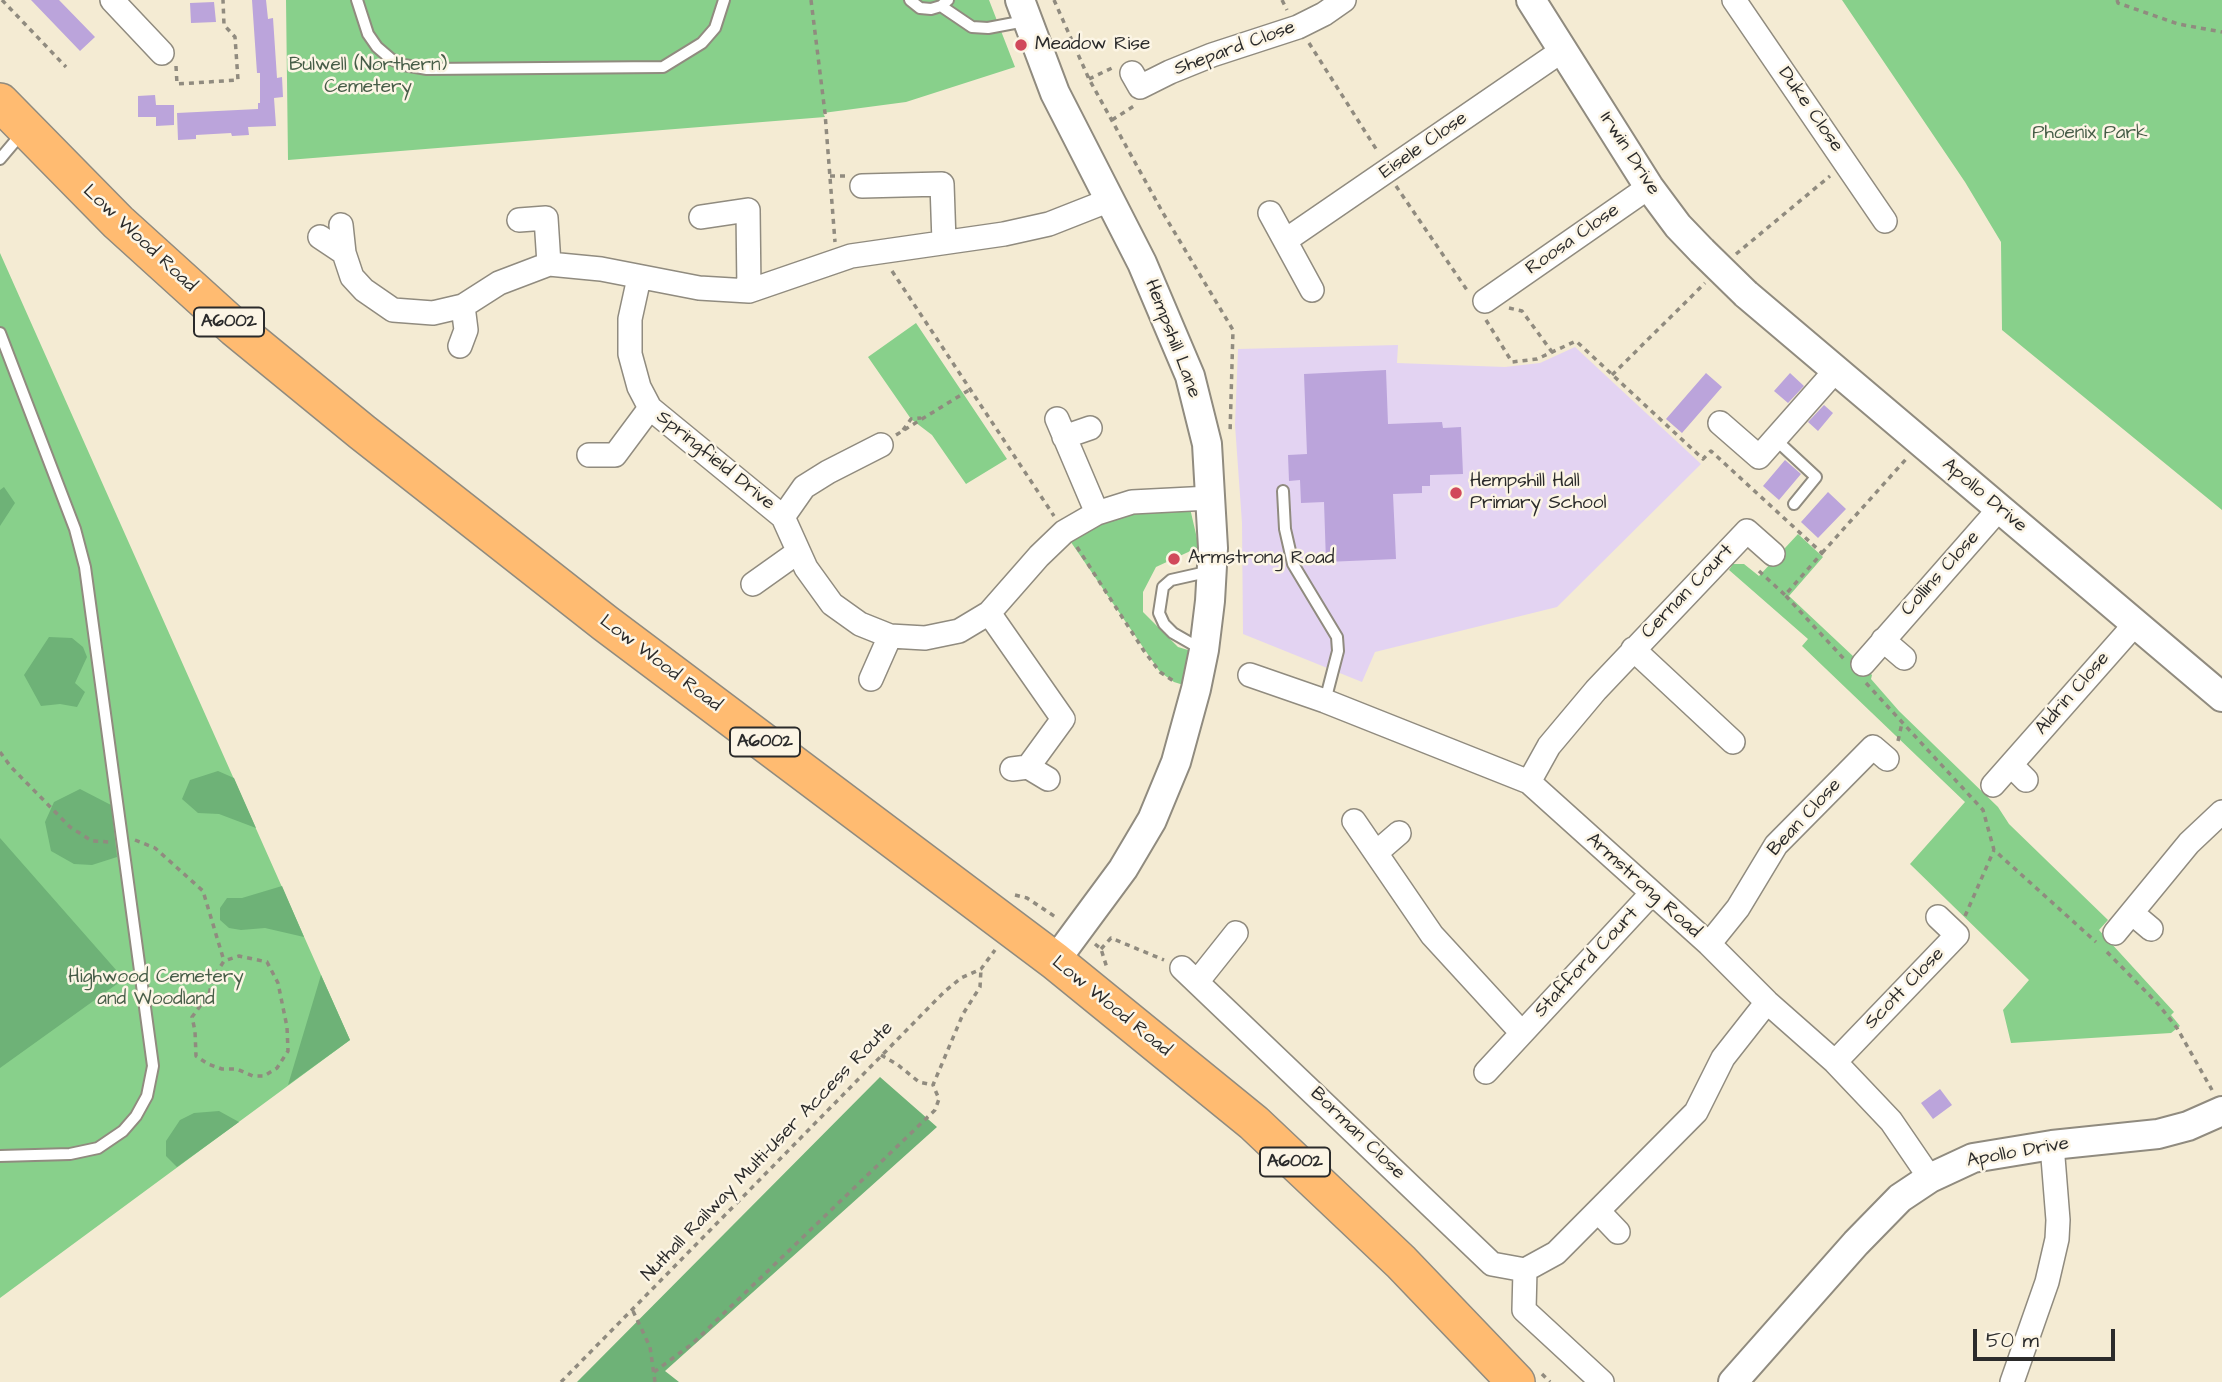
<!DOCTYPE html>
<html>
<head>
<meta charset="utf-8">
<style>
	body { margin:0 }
	#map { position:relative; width:2222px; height:1382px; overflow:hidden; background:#f4ebd3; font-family:"Architects Daughter",sans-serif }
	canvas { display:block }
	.scale { position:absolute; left:1973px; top:1329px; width:142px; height:32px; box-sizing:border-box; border:4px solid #2b2b2b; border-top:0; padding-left:9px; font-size:21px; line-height:24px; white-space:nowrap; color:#2b2b2b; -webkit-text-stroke:5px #fcf5e5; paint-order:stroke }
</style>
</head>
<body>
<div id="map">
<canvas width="2222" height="1382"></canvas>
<div class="scale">50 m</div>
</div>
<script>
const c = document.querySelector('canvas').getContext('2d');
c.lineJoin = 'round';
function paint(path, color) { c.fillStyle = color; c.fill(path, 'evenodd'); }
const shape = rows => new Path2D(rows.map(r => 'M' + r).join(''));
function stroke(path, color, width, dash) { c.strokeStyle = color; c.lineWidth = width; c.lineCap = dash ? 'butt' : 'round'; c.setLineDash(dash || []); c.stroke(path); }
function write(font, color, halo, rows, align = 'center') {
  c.font = font + ' "Architects Daughter",sans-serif'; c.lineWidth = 5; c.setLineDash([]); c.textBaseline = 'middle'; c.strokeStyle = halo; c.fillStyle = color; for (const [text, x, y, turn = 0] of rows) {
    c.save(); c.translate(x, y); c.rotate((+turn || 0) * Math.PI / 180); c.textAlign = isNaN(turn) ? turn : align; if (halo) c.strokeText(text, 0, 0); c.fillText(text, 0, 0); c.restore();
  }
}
paint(shape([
	[1398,345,1397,363,1505,367,1540,363,1575,347,1701,464,1557,607,1375,652,1362,682,1243,634,1242,523,1235,425,1238,349]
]), '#e3d3f2');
paint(shape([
	[286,0,989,0,1015,67,906,102,823,113,825,117,288,160],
	[1842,0,2222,0,2222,510,2002,330,2001,242,1965,182],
	[0,253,350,1040,0,1298],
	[916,323,1007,459,966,484,932,435,911,419,868,357],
	[1189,504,1199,547,1156,567,1143,592,1143,612,1178,647,1198,653,1196,689,1174,682,1160,672,1064,532,1097,513],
	[1798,534,1823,557,1789,596,1854,657,1872,675,1871,679,1899,711,1998,807,2009,824,2108,920,2099,930,2174,1012,2171,1015,2180,1026,2171,1033,2011,1043,2003,1010,2029,980,1910,864,1965,802,1802,646,1808,639,1729,570,1733,564,1744,564,1759,576]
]), '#88d08b');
paint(shape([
	[4,487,15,503,0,526,0,490],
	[49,637,72,638,83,647,87,657,75,683,85,692,77,707,60,704,41,706,24,675],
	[218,771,234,778,256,828,219,814,198,813,182,799,190,780],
	[80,789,111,805,117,857,92,865,74,864,51,851,45,822,54,802],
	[0,838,124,979,0,1068],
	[282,886,304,937,265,928,241,930,229,928,220,920,220,908,227,898,242,898],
	[321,975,350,1040,288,1085],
	[880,1077,937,1127,665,1371,679,1382,577,1382],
	[219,1111,239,1122,177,1167,166,1156,166,1141,180,1120,194,1113]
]), '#6eb277');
paint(shape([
	[31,0,59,0,95,37,80,51],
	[252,0,266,0,268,19,273,18,277,78,282,77,283,97,274,98,276,126,248,127,249,135,232,136,231,133,196,135,196,139,178,140,177,113,258,109,258,103,260,103,260,73,257,73],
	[214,2,216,22,191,23,190,3],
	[155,95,156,105,174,105,174,125,156,126,156,117,138,117,138,96],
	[1386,370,1388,424,1442,422,1443,428,1461,427,1463,474,1430,475,1430,486,1422,486,1422,493,1393,494,1396,559,1326,562,1324,502,1301,503,1300,480,1289,481,1288,455,1307,454,1304,374],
	[1706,373,1722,387,1682,433,1666,419],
	[1790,373,1804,386,1788,403,1774,391],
	[1824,405,1833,413,1818,431,1808,422],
	[1785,460,1801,474,1779,500,1763,486],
	[1828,492,1846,509,1818,538,1801,522],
	[1940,1089,1952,1105,1933,1119,1921,1103]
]), '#bba4db');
const service = shape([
	[357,0,368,34,377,47,391,59,404,65,427,69,663,67,702,43,715,28,724,0],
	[910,0,920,8,931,9,941,6,948,0],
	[941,6,972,27,988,28,1025,21],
	[0,159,22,133],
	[0,333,75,529,85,567,153,1066,147,1096,136,1116,123,1131,98,1148,70,1154,0,1156],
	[1775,439,1816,477,1794,504],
	[1283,491,1285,529,1293,564,1337,637,1338,651,1325,701],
	[1201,649,1173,633,1164,624,1159,613,1163,587,1171,580,1211,571]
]);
const minor = shape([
	[112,0,162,53],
	[1734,0,1885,221],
	[1132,73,1140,87,1170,72,1212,55,1298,27,1324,14,1344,0],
	[862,186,942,184,944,242],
	[1270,213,1312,290],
	[701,217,748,210,749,291],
	[519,220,546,218,549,264],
	[341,225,344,253,352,277,364,290,393,310,433,313,463,306,499,283,549,264,601,269,699,288,749,291,851,256,1004,234,1049,224,1110,200],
	[320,237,344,253],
	[1286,240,1563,50],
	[639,278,630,319,630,354,639,387,650,408,783,517,806,568,832,604,860,624,890,636,925,638,959,631,989,613,1039,556,1064,532,1097,513,1132,502,1210,498],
	[1485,301,1649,187],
	[460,346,466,330,463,306],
	[1057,419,1097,513],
	[1720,423,1759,457,1836,370],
	[1064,437,1090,428],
	[589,455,615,455,650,408],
	[783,517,804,487,828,472,881,445],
	[753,584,798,552],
	[989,613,1063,719,1028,767],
	[1883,640,1904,658],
	[1633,649,1733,742],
	[1863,664,1999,509],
	[1250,675,1325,701,1529,782,1709,944,1767,1002,1835,1062,1891,1121,1930,1178],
	[871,679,890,636],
	[2011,765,2026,780],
	[1012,769,1028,767,1048,779],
	[1529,782,1549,746,1596,690,1747,531,1773,554],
	[1993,785,2136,623],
	[1354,821,1432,935,1522,1033],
	[1377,852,1399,833],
	[2132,913,2151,929],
	[2115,933,2189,843,2222,812],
	[1709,944,1738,908,1776,845,1873,747,1887,759],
	[1182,968,1492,1264,1525,1270,1556,1253,1696,1112,1723,1058,1767,1002],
	[1197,982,1236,933],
	[1835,1062,1957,935,1938,917],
	[1486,1072,1652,893],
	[1598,1211,1618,1232],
	[1525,1270,1524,1310,1602,1382],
	[2012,1382,2047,1282,2057,1239,2058,1220,2052,1145]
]);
const tertiary = shape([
	[1020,0,1055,93,1142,263,1190,376,1207,444,1213,548,1210,601,1204,650,1196,689,1176,762,1152,820,1123,869,1055,961],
	[1531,0,1649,187,1678,226,1702,251],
	[1746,294,2222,697],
	[1733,1382,1856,1243,1900,1198,1930,1178,1973,1158,2052,1145,2158,1134,2188,1126,2222,1111]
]);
const primary = shape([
	[0,102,118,222,235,328,362,432,605,623,1055,961,1254,1123,1401,1262,1516,1382]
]);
stroke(service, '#908b7f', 14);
stroke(minor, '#908b7f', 26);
stroke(tertiary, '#908b7f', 32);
stroke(primary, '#908b7f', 40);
stroke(shape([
	[2,0,66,67],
	[811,0,825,113,835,242],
	[1054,0,1089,79,1163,213,1233,330,1230,434],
	[1282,0,1287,10],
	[2117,0,2118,3,2178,24,2222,32],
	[1309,43,1378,152],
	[176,66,177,84,238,80,235,37,224,25,223,0],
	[1089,79,1112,68],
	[1112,120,1134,106],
	[830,176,845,176],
	[1396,186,1469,293],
	[1736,254,1830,176],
	[892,271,1054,516],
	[1509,308,1522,311,1552,352],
	[1486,320,1512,362,1537,359,1576,341,1703,459,1711,451,1822,553,1785,595,1844,659],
	[1612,375,1705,283],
	[903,430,911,419,921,418],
	[896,435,969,390],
	[1077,547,1144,651,1160,672,1175,682],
	[1822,553,1907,458],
	[1759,571,1785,595],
	[1866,683,1983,810,1994,850,2096,942],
	[1898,741,1902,723],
	[0,752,11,767,70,827,92,841,110,842],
	[135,840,155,848,203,891,224,961,213,978,209,994,192,1017,195,1031,196,1056,208,1064,222,1069,237,1069,253,1076,264,1076,277,1068,288,1051,287,1027,278,983,267,962,239,956,224,961],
	[1015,895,1027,898,1057,918],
	[1965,916,1994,850],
	[1095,944,1101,949,1107,968],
	[1101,949,1111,938,1164,960],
	[2107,952,2158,1004,2177,1028,2212,1090],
	[881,1055,898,1065,919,1082,933,1085],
	[633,1311,650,1347,655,1382],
	[654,1372,692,1344,935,1110,939,1099,933,1085,963,1014,980,987,981,969],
	[1542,1374,1550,1382],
	[561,1382,944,992,961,978,981,969,995,950]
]), '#908b7f', 3.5, [5, 5]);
stroke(service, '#fff', 10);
stroke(minor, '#fff', 23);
stroke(tertiary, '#fff', 28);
stroke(primary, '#ffbb71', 37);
const tertiaryBridge = shape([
	[1702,251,1746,294]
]);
stroke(tertiaryBridge, '#908b7f', 32, []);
stroke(tertiaryBridge, '#fff', 28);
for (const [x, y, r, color] of [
	[1021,45,7,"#d1495b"],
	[1456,493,7,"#d1495b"],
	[1174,559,7,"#d1495b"]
]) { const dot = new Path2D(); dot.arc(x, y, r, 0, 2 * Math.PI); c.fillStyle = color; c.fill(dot); stroke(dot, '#fcf5e5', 2.5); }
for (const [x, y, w] of [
	[229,322,70],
	[765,742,70],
	[1295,1162,70]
]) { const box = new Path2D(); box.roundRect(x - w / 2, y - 14.5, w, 29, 5); c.fillStyle = '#fcf5e5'; c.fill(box); stroke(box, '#2b2b2b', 2); }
write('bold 18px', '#2b2b2b', null, [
	["A6002",229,322],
	["A6002",765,742],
	["A6002",1295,1162]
]);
write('19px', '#2b2b2b', '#fcf5e5', [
	["Meadow Rise",1035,45],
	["Hempshill Hall",1470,482],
	["Primary School",1470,504],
	["Armstrong Road",1188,559]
], 'left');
write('19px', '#2b2b2b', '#fcf5e5', [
	["Shepard Close",1235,49,-20],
	["Duke Close",1810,110,55],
	["Eisele Close",1424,146,-35],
	["Irwin Drive",1629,154,57],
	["Low Wood Road",139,239,43],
	["Roosa Close",1573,240,-35],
	["Hempshill Lane",1172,339,69],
	["Springfield Drive",715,461,39],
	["Apollo Drive",1984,496,40],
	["Collins Close",1941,574,-48],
	["Cernan Court",1688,592,-46],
	["Low Wood Road",660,664,37],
	["Aldrin Close",2073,694,-49],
	["Bean Close",1805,818,-47],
	["Armstrong Road",1643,886,42],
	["Stafford Court",1587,963,-47],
	["Scott Close",1905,989,-46],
	["Low Wood Road",1111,1007,39],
	["Borman Close",1357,1134,44],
	["Nuthall Railway Multi-User Access Route",768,1152,-46],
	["Apollo Drive",2018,1153,-10]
]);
write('19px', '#475d48', '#fcf5e5', [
	["Bulwell (Northern)",368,66],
	["Cemetery",368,88],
	["Phoenix Park",2090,134],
	["Highwood Cemetery",156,978],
	["and Woodland",156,1000]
]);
</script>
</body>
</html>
